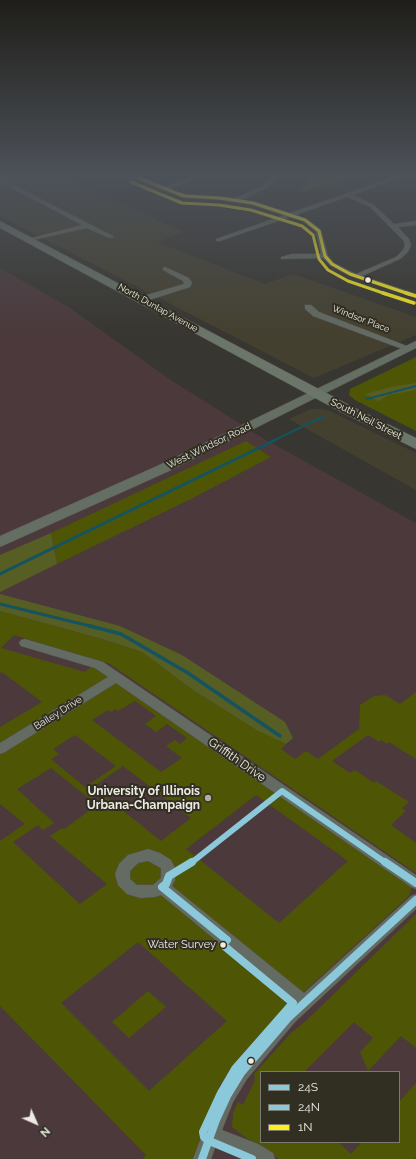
<!DOCTYPE html>
<html>
<head>
<meta charset="utf-8">
<style>
	body { margin:0 }
	#map { position:relative; width:416px; height:1159px; overflow:hidden; background:#383630; font-family:Raleway,sans-serif }
	canvas { display:block }
	.legend { position:absolute; left:260px; top:1071px; width:140px; height:72px; box-sizing:border-box; background:#312e22; border:1px solid #7c7a70; margin:0; padding:5px 7px; list-style:none; font-size:12px; color:#edebe4 }
	.legend li { display:flex; align-items:center; gap:8px; height:20px }
	.legend b { width:20px; border:1px solid #7c7a70 }
	.north { position:absolute; left:16px; top:1103px; width:40px; height:40px; -webkit-text-stroke:3px #312e22; paint-order:stroke; rotate:135deg; font-size:11px; font-weight:700; line-height:16px; text-align:center; color:#edebe4 }
	.north::after { content:''; display:block; margin:auto; width:14px; height:18px; background:#edebe4; clip-path:polygon(50% 0,100% 100%,50% 72%,0 100%) }
</style>
</head>
<body>
<div id="map">
<canvas width="416" height="1159"></canvas>
<ul class="legend">
<li><b style="height:5px;background:#8bc9da"></b>24S</li>
<li><b style="height:5px;background:#8bc9da"></b>24N</li>
<li><b style="height:5px;background:#fcee1f"></b>1N</li>
</ul>
<div class="north">N</div>
</div>
<script>
const c = document.querySelector('canvas').getContext('2d');
c.lineJoin = 'round';
function paint(path, color) { c.fillStyle = color; c.fill(path, 'evenodd'); }
const shape = rows => new Path2D(rows.map(r => 'M' + r).join(''));
function stroke(path, color, width, dash) { c.strokeStyle = color; c.lineWidth = width; c.lineCap = dash ? 'butt' : 'round'; c.setLineDash(dash || []); c.stroke(path); }
function write(font, color, halo, rows, align = 'center') {
  c.font = font + ' Raleway,sans-serif'; c.lineWidth = 4; c.setLineDash([]); c.textBaseline = 'middle'; c.strokeStyle = halo; c.fillStyle = color; for (const [text, x, y, turn = 0] of rows) {
    c.save(); c.translate(x, y); c.rotate((+turn || 0) * Math.PI / 180); c.textAlign = isNaN(turn) ? turn : align; if (halo) c.strokeText(text, 0, 0); c.fillText(text, 0, 0); c.restore();
  }
}
paint(shape([
	[0,176,60,176,184,232,157,242,265,284,293,274,416,317,416,335,314,378,0,216],
	[311,409,322,409,330,411,416,453,416,490,289,419]
]), '#44402f');
paint(shape([
	[0,268,70,308,171,380,261,437,416,523,416,1159,0,1159],
	[261,1072,399,1072,399,1142,261,1142]
]), '#4b393b');
paint(shape([
	[314,176,352,176,304,192,299,191],
	[416,357,416,431,355,400,349,395,350,389],
	[246,441,271,457,191,499,57,564,51,533],
	[0,611,102,639,142,652,193,690,258,731,286,744,281,749,295,759,306,751,318,759,359,729,360,705,374,696,385,695,400,704,416,692,416,759,389,742,387,744,381,740,379,742,368,735,332,761,350,773,355,770,374,783,376,781,409,802,402,808,406,811,391,825,416,843,416,873,110,664,14,635,1,648,85,672,92,666,409,884,412,887,409,896,275,1018,247,1049,220,1085,210,1108,194,1159,143,1159,146,1155,0,1006,0,841,25,824,0,804,0,727,42,702,2,672,0,673],
	[135,701,156,716,145,724,156,732,167,724,187,738,180,744,175,740,166,746,182,758,161,772,92,720,108,710,111,712,115,709,118,711],
	[75,735,116,766,85,787,51,759,59,754,53,749],
	[123,766,191,818,161,841,106,797,96,804,97,805,64,829,62,828,50,836,107,884,80,904,13,842,38,825,43,830,54,823,17,789,51,768,90,799,100,792,94,786],
	[256,795,348,861,279,923,186,849],
	[138,942,227,1021,149,1091,61,1003],
	[416,914,416,1048,401,1036,368,1071,360,1052,373,1038,354,1022,304,1072,261,1072,261,1142,338,1142,351,1154,362,1142,399,1142,399,1102,416,1083,416,1157,414,1159,279,1159,242,1135,232,1127,233,1113,238,1102,243,1105,255,1080,254,1074,290,1034,307,1020],
	[148,991,166,1007,129,1038,112,1022]
]), '#4e5606');
paint(shape([
	[416,383,416,390,389,395,378,401,365,394,391,387],
	[51,533,57,564,0,592,0,555],
	[0,594,120,626,182,655,285,722,293,738,286,744,258,731,193,690,142,652,102,639,0,611]
]), '#565e24');
stroke(shape([
	[367,399,416,386],
	[273,441,324,416]
]), '#155360', 2);
stroke(shape([
	[0,574,275,440],
	[0,604,94,627]
]), '#155360', 3);
stroke(shape([
	[90,626,121,634,188,673,280,736]
]), '#155360', 3.5);
const minor = shape([
	[131,176,139,176,164,187,194,176,203,176,169,189,185,194,235,198,261,187,273,176,280,176,265,189,242,200,255,202,290,213,396,176,405,176,353,195,374,205,394,224,416,221,416,225,398,227,409,239,411,245,408,252,400,259,362,276,416,294,416,298,348,275,330,265,323,258,281,259,281,257,292,254,321,254,316,232,303,221,290,217,220,241,216,241,216,239,284,215,252,205,220,200,182,197,162,190,131,176],
	[347,197,370,207,403,240,405,245,403,250,396,257,356,274,334,263,328,256,321,230,307,219,296,215,347,197],
	[0,178,113,236,114,237,109,238,87,228,28,241,28,239,82,225,0,182,0,178],
	[165,267,189,278,192,283,190,287,146,301,140,301,140,297,184,284,183,281,163,270,163,268,165,267],
	[305,305,311,305,319,312,412,348,411,350,405,350,313,316,305,309,305,305],
	[25,639,103,662,416,875,416,889,411,887,116,683,5,752,0,754,0,743,108,677,95,668,21,646,19,643,21,640,25,639],
	[148,849,160,853,171,860,176,870,175,880,172,886,304,993,411,896,416,894,416,909,295,1022,247,1079,233,1102,222,1130,258,1144,273,1153,275,1159,249,1159,216,1145,211,1159,193,1159,210,1114,221,1090,235,1067,259,1039,292,1003,161,895,155,897,140,898,127,894,118,885,115,874,119,864,128,855,148,849],
	[148,861,161,868,161,878,153,885,137,885,130,879,130,871,138,863,148,861]
]);
const secondary = shape([
	[416,341,416,348,167,472,0,547,0,536,157,466,416,341]
]);
const primary = shape([
	[0,221,351,406,416,438,416,449,341,412,0,228,0,221]
]);
stroke(minor, '#54524e', 1);
stroke(secondary, '#54524e', 1);
stroke(primary, '#54524e', 1);
paint(minor, '#646b62');
paint(secondary, '#656e63');
paint(primary, '#6b7569');
stroke(shape([
	[191,863,282,791,386,863]
]), '#8bc9da', 6);
stroke(shape([
	[192,862,169,876,166,884,162,887,227,940],
	[385,862,416,883],
	[202,1159,216,1120,227,1096,241,1073,289,1017,416,900]
]), '#8bc9da', 8);
stroke(shape([
	[223,945,293,1003,235,1069,221,1093,203,1132,204,1137,207,1140,252,1159]
]), '#8bc9da', 8);
stroke(shape([
	[134,176,184,196,220,198,253,203,305,220,319,231,325,256,332,264,350,274,409,294]
]), '#fcee1f', 3);
stroke(shape([
	[406,293,416,296]
]), '#fcee1f', 3.5);
stroke(shape([
	[131,182,182,203,219,205,251,210,302,226,313,235,319,259,328,270,348,281,386,294]
]), '#fcee1f', 3);
stroke(shape([
	[383,293,414,303]
]), '#fcee1f', 3.5);
const sky = c.createLinearGradient(0, 0, 0, 338);
sky.addColorStop(0, '#1f1e1a');
sky.addColorStop(0.52, '#4d5259');
sky.addColorStop(1, '#4d525900');
c.fillStyle = sky;
c.fillRect(0, 0, 416, 338);
for (const [x, y, r, color] of [
	[368,280,3.5,"#edebe4"],
	[208,798,4,"#aeaca5"],
	[223,945,3.5,"#edebe4"],
	[251,1061,3.5,"#edebe4"]
]) { const dot = new Path2D(); dot.arc(x, y, r, 0, 2 * Math.PI); c.fillStyle = color; c.fill(dot); stroke(dot, '#312e22', 1.5); }
write('9px', '#edebe4', '#312e22', [
	["North Dunlap Avenue",158,308,29],
	["Windsor Place",361,319,21]
]);
write('10px', '#edebe4', '#312e22', [
	["South Neil Street",366,419,27],
	["West Windsor Road",209,446,-26],
	["Bailey Drive",58,713,-32]
]);
write('11px', '#edebe4', '#312e22', [
	["Water Survey",216,945]
], 'right');
write('12px', '#edebe4', '#312e22', [
	["Griffith Drive",237,760,35]
]);
write('bold 12px', '#edebe4', '#312e22', [
	["University of Illinois",200,791],
	["Urbana-Champaign",200,805]
], 'right');
</script>
</body>
</html>
